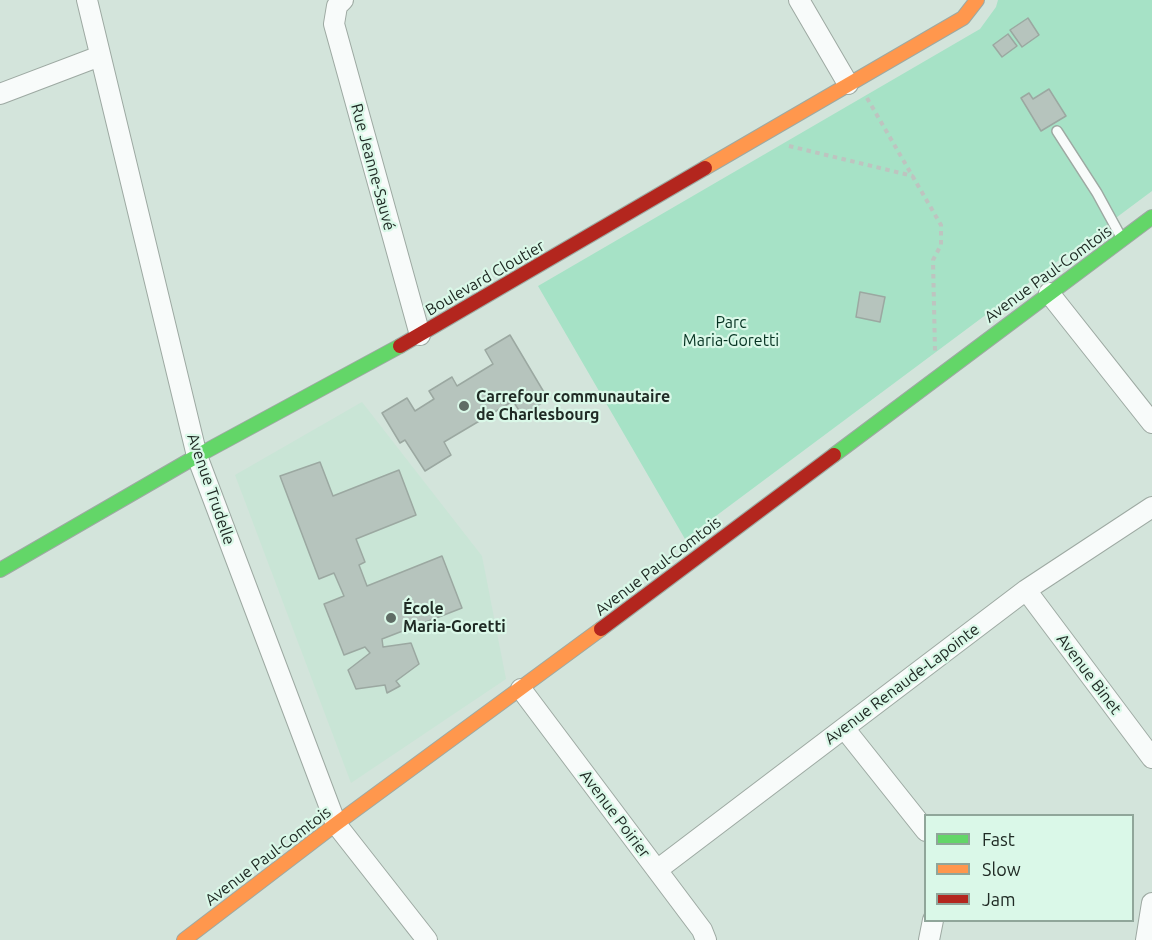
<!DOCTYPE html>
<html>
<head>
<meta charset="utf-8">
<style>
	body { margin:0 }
	#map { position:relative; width:1152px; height:940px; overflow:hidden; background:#d3e4db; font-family:Ubuntu,sans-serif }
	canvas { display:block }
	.legend { position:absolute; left:924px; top:814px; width:210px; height:108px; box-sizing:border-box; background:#daf8e8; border:2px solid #90a69a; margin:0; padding:8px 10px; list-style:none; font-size:18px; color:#202b25 }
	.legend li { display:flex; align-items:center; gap:12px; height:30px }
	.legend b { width:30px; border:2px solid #90a69a }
</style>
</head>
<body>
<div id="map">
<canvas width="1152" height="940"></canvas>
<ul class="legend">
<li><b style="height:8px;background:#63d668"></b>Fast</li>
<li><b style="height:8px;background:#ff974d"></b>Slow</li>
<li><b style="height:8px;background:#b3261e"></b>Jam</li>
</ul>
</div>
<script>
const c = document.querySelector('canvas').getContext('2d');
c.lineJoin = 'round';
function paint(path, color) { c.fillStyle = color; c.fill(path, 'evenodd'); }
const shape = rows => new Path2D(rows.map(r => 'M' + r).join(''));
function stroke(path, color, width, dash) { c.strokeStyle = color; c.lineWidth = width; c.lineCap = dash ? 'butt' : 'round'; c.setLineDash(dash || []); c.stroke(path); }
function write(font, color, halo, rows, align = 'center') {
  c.font = font + ' Ubuntu,sans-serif'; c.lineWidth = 4.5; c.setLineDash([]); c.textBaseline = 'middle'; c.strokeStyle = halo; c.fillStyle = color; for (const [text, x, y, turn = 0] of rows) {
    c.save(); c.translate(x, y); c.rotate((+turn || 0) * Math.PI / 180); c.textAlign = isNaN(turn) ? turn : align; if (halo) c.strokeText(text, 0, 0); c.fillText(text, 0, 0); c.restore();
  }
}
paint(shape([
	[362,402,482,556,506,679,351,783,235,475]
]), '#c9e5d6');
paint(shape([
	[998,0,1152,0,1152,191,685,539,538,286,980,29,996,7]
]), '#a6e2c6');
const building = shape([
	[1028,18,1039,35,1022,47,1010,30,1028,18],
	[1008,34,1017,46,1002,57,993,45,1008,34],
	[1049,89,1066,116,1041,131,1021,98,1029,93,1033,99,1049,89],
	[860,292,885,297,880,322,856,317,860,292],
	[510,335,548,399,522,415,513,401,444,442,451,455,425,471,405,440,400,443,382,413,407,398,415,411,434,399,429,391,452,377,457,386,493,364,485,350,510,335],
	[320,462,333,496,399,470,416,515,356,539,365,562,359,565,367,586,442,556,462,608,382,639,383,647,411,643,419,664,396,681,400,686,387,693,385,685,356,689,348,670,370,653,365,647,344,655,324,604,344,596,334,573,319,579,280,476,320,462]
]);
paint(building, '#b6c4bd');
stroke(building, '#9ba8a1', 1.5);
const lane = shape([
	[1057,131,1097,193,1121,237]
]);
const street = shape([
	[87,0,197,456,336,824,427,940],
	[343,0,337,6,334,24,420,335],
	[799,0,848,84],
	[0,94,100,56],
	[1049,293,1152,423],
	[1026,590,1152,758],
	[521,689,702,930,706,940],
	[844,728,926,831],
	[657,870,1026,590,1152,507],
	[929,940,933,920],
	[1146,940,1152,903]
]);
const fast = shape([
	[834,455,1152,217],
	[0,570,197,456,400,346]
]);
const slow = shape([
	[705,168,963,18,977,0],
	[184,940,336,824,601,629]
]);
const jam = shape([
	[400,346,705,168],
	[601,629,834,455]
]);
stroke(lane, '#9da9a2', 12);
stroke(street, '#9da9a2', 22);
stroke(fast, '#9da9a2', 16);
stroke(slow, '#9da9a2', 16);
stroke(jam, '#9da9a2', 16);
stroke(shape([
	[867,98,941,225,941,245,933,260,935,351],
	[789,146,913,176]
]), '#bec4c0', 4, [4.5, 4.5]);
stroke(lane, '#f8fbfa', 9);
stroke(street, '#f8fbfa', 20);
stroke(fast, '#63d668', 14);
stroke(slow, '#ff974d', 14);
stroke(jam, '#b3261e', 14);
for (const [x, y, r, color] of [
	[464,406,6,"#5f6c65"],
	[391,618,6,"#5f6c65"]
]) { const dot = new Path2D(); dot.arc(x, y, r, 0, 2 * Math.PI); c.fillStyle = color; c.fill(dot); stroke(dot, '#daf8e8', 2); }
write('16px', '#202b25', '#daf8e8', [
	["Rue Jeanne-Sauvé",373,167,75],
	["Avenue Paul-Comtois",1048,274,-36],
	["Boulevard Cloutier",485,278,-30],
	["Avenue Trudelle",211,489,71],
	["Avenue Paul-Comtois",658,566,-37],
	["Avenue Binet",1089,674,53],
	["Avenue Renaude-Lapointe",902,684,-37],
	["Avenue Poirier",615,814,53],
	["Avenue Paul-Comtois",268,856,-37]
]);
write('16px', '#053221', '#daf8e8', [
	["Parc",731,323],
	["Maria-Goretti",731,341]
]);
write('bold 16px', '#202b25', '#daf8e8', [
	["Carrefour communautaire",476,397],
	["de Charlesbourg",476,415],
	["École",403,609],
	["Maria-Goretti",403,627]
], 'left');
</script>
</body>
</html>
